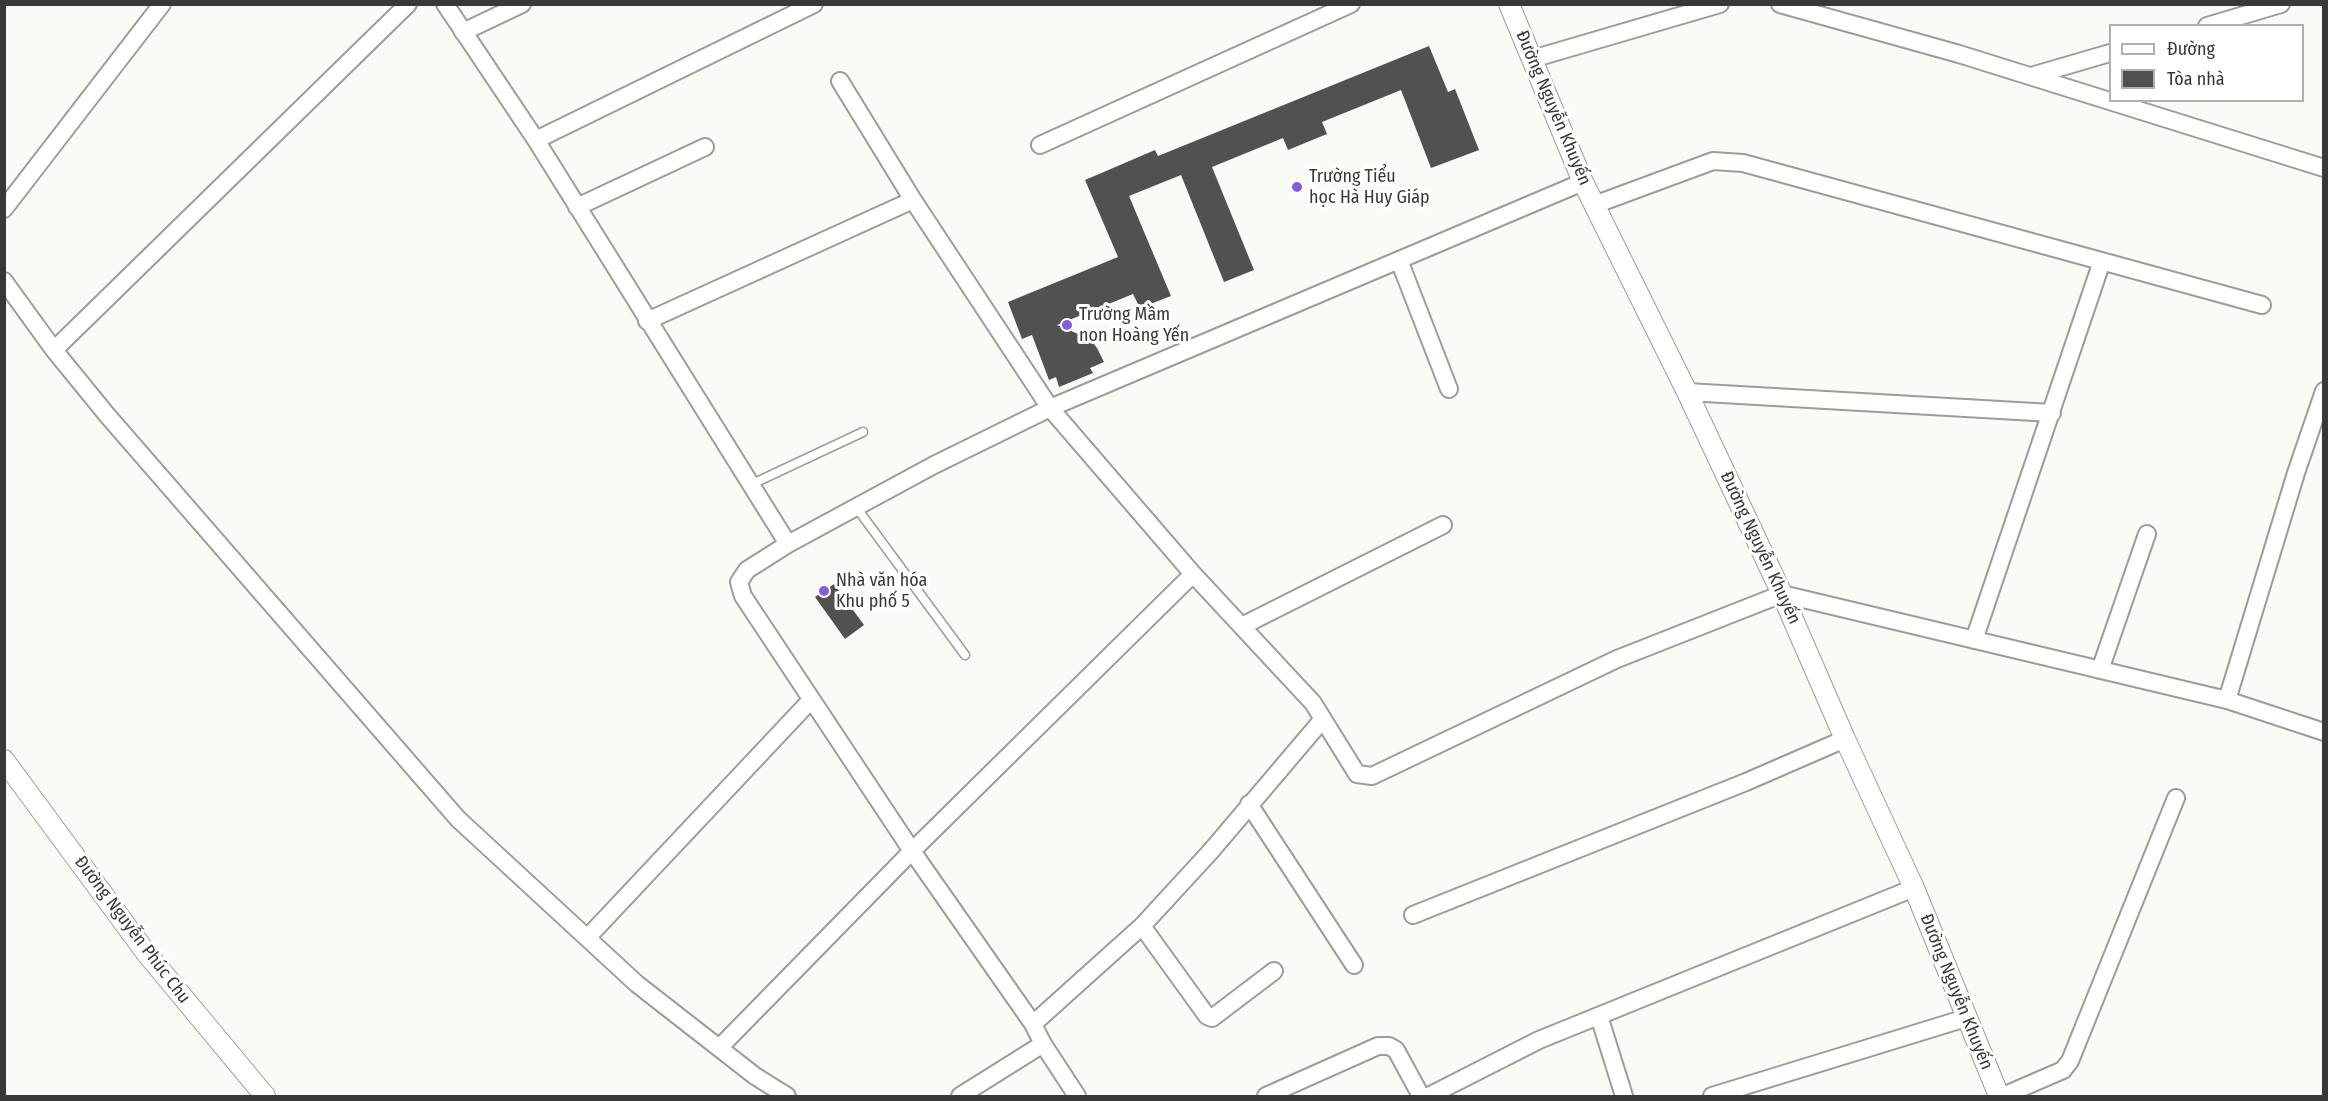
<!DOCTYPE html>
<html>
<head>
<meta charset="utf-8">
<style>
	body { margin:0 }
	#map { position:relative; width:2328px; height:1101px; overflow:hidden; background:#f9fbf7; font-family:"Fira Sans Condensed",sans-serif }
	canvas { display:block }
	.frame { position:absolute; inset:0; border:6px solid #383937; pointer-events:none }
	.legend { position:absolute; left:2109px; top:24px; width:195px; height:78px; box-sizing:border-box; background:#fff; border:2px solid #afb0af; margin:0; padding:8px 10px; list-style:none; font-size:18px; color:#383937 }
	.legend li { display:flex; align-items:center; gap:12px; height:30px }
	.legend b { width:30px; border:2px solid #afb0af }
</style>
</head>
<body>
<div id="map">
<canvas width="2328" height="1101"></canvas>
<div class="frame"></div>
<ul class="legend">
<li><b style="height:8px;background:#fff"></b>Đường</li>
<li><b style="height:16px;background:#51524f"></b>Tòa nhà</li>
</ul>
</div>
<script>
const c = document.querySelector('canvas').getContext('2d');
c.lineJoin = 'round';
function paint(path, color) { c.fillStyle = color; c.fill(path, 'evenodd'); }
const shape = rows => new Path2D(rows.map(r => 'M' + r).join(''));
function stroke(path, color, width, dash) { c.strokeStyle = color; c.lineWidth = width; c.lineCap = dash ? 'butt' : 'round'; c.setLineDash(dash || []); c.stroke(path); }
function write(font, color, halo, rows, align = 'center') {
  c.font = font + ' "Fira Sans Condensed",sans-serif'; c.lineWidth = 6; c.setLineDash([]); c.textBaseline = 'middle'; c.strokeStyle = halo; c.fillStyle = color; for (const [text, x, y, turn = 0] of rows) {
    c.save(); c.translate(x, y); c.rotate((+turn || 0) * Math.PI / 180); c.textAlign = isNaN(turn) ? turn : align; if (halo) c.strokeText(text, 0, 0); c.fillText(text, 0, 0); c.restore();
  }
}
paint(shape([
	[1429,46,1448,92,1455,89,1479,150,1431,168,1401,90,1322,122,1327,134,1288,150,1283,138,1212,167,1254,270,1224,282,1181,175,1129,196,1171,296,1140,308,1133,294,1057,325,1090,339,1097,348,1104,362,1090,368,1093,373,1059,387,1056,377,1049,380,1032,335,1022,339,1008,302,1118,257,1085,180,1155,150,1158,156],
	[834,584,864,625,845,639,815,597]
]), '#51524f');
const service = shape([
	[750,485,863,432],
	[856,507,965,655]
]);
const minor = shape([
	[445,4,536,140,788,544],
	[1780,4,1959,54,2324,168],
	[2207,26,2281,4],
	[463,32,522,4],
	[1532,59,1720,4],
	[2031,76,2110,53],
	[840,81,913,200,1050,408,1193,574,1313,703,1357,774,1372,776,1617,659,1782,594,2227,700,2324,732],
	[536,140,814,4],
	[1040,145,1351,4],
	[1594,205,1713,161,1743,163,2262,305],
	[577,207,705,147],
	[4,209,162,4],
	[1399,260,1449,389],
	[4,281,54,350,107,415,458,819,637,984,755,1076,787,1096],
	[647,321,913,200],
	[54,350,408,4],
	[1687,392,2052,413],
	[1242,626,1443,525],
	[1974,640,2102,261],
	[2100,670,2147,534],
	[2227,700,2296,473,2324,391],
	[1249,804,1354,965],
	[1413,915,1746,782,1845,739],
	[1142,926,1207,1016,1212,1018,1274,971],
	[587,938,811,700],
	[1599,1016,1624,1096],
	[1033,1024,1142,926,1211,851,1323,719],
	[719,1048,912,851,1193,574],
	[960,1096,1043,1044],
	[1077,1096,1043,1044,1033,1024,912,851,743,596,739,582,747,570,788,544,934,465,1050,408,1583,182],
	[1266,1096,1378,1046,1389,1046,1396,1050,1421,1096],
	[1429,1096,1539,1040,1914,888],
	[1712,1096,1966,1018],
	[2003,1096,2063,1070,2070,1061,2176,798]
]);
const tertiary = shape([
	[1509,4,1583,182,1687,392,1782,594,1845,739,1914,888,1999,1096],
	[4,760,147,954,265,1096]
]);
stroke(service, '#9c9d9a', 11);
stroke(minor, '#9c9d9a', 20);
stroke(tertiary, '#9c9d9a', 22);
stroke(service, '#fff', 8);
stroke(minor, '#fff', 16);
stroke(tertiary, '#fff', 20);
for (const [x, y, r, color] of [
	[1297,187,6,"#855dd7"],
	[1067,325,6,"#855dd7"],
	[824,591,6,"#855dd7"]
]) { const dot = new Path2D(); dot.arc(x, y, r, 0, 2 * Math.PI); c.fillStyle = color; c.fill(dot); stroke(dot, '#fff', 2); }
write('18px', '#383937', '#fff', [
	["Đường Nguyễn Khuyến",1553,108,67],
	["Đường Nguyễn Khuyến",1760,548,65],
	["Đường Nguyễn Phúc Chu",132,930,53],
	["Đường Nguyễn Khuyến",1956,992,68]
]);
write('18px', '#383937', '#fff', [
	["Trường Tiểu",1309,177],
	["học Hà Huy Giáp",1309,198],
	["Trường Mầm",1079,315],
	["non Hoàng Yến",1079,336],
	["Nhà văn hóa",836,581],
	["Khu phố 5",836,602]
], 'left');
</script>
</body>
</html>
